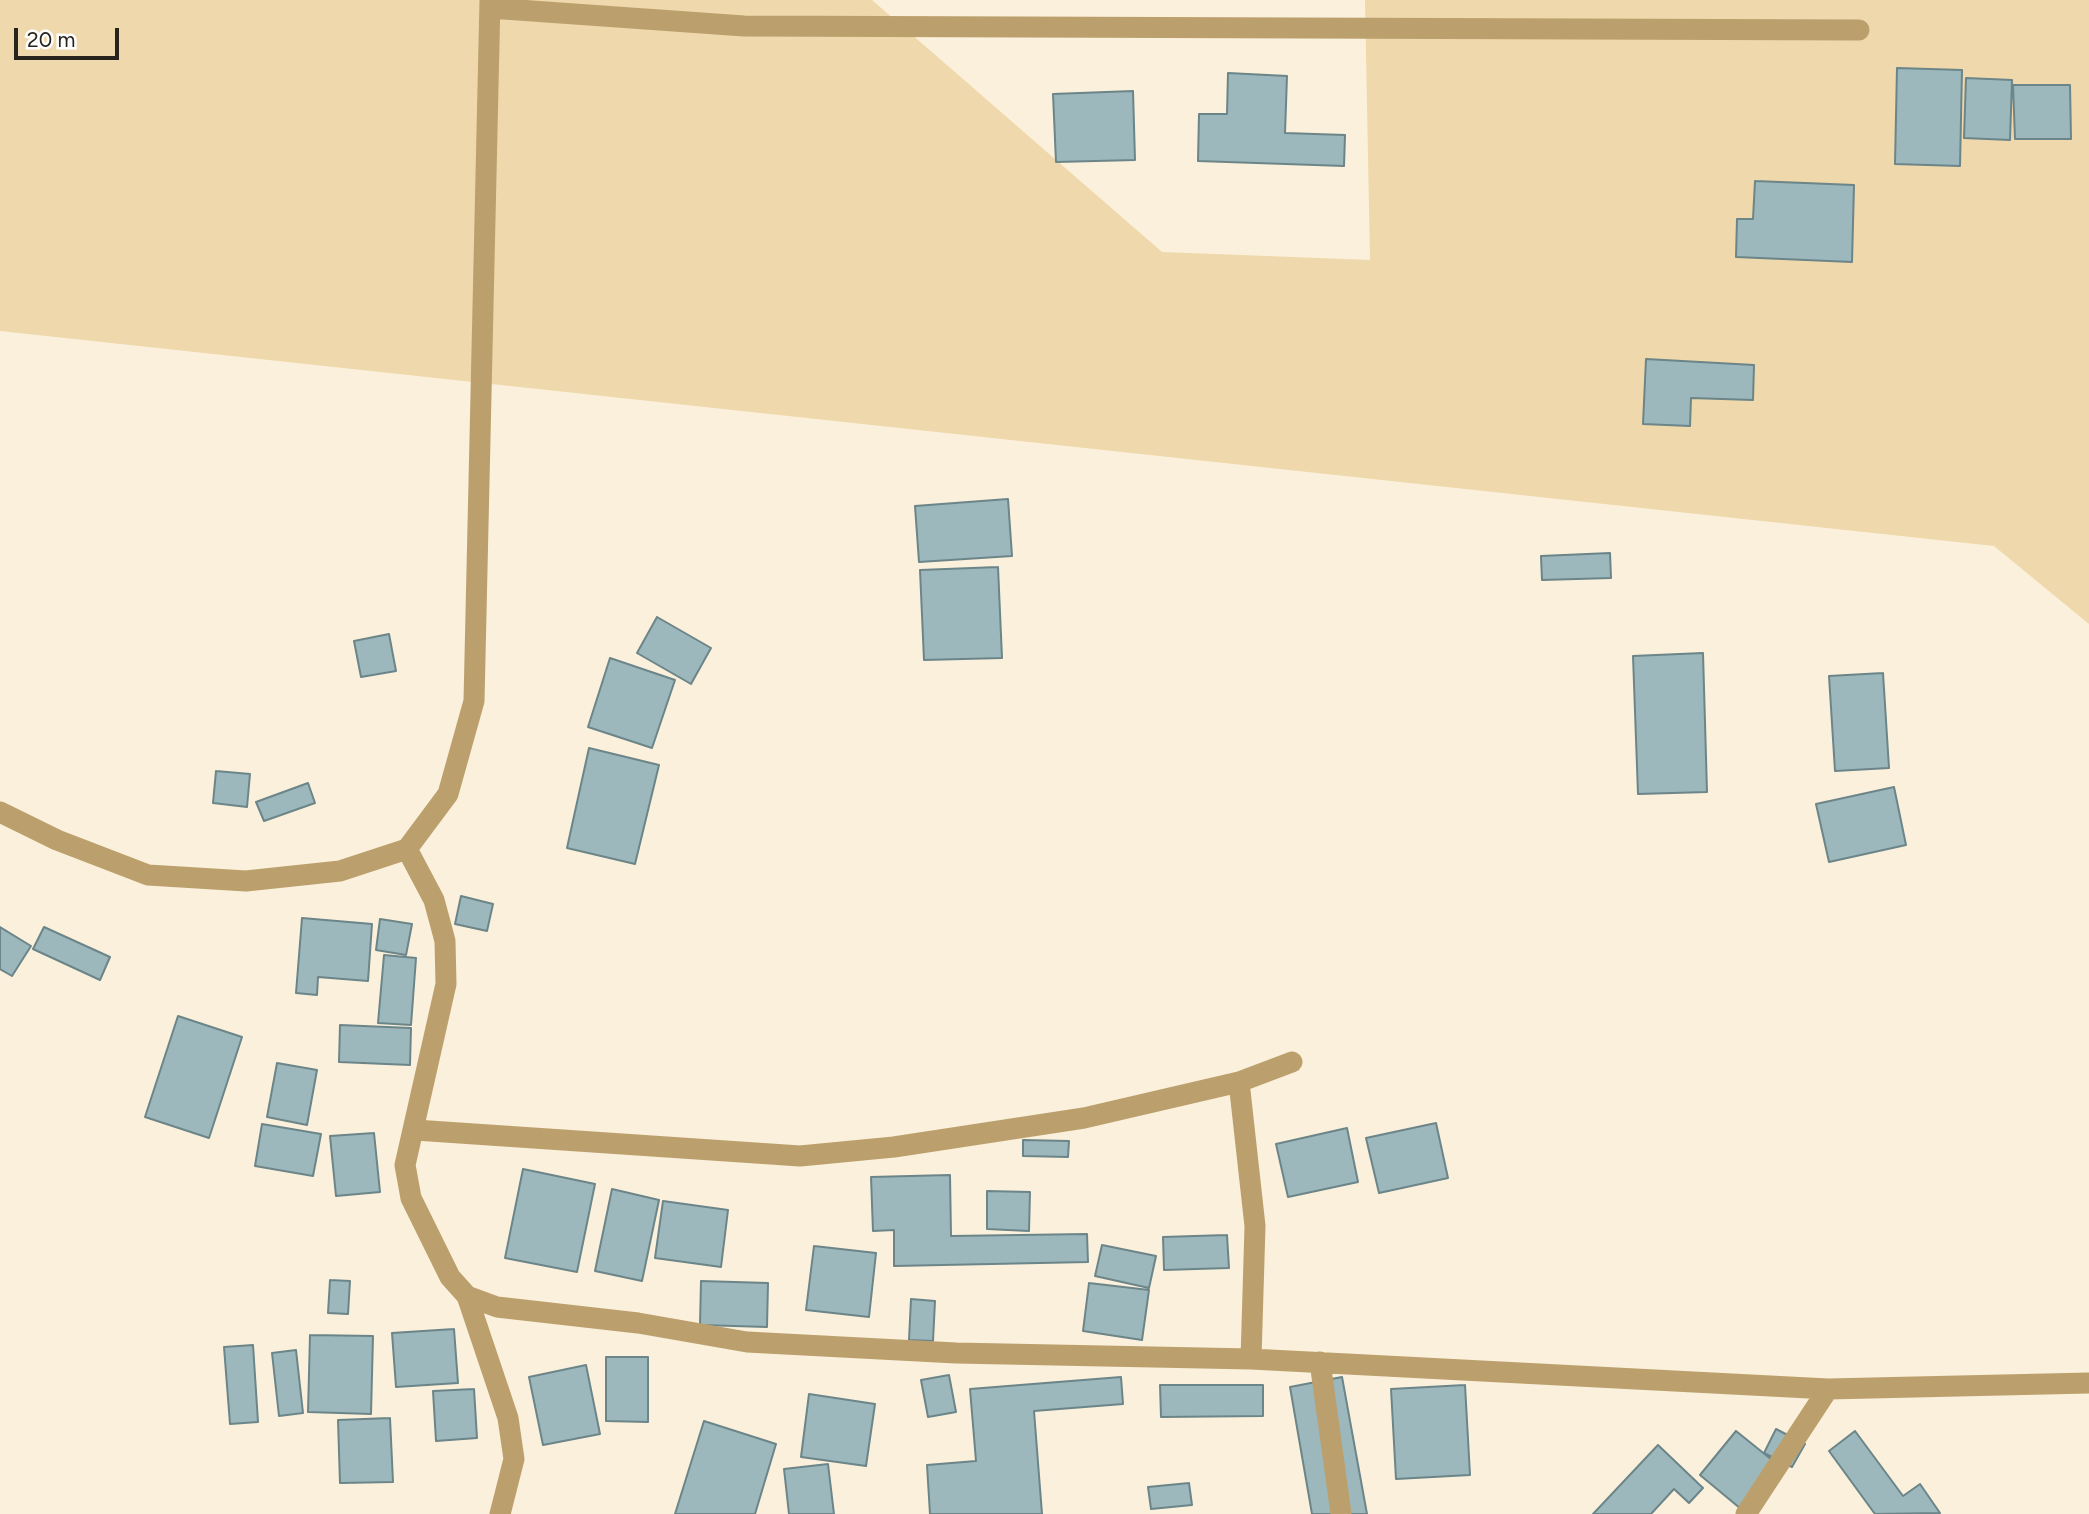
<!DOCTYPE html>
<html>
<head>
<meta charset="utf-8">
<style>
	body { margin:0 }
	#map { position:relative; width:2089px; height:1514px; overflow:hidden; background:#fbf0db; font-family:Figtree,sans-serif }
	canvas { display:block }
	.scale { position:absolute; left:14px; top:28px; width:105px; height:32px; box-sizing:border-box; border:4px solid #28241d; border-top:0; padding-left:9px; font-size:21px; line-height:24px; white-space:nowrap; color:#28241d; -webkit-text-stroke:5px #fefefe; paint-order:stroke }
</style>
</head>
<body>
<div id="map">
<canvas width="2089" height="1514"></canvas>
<div class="scale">20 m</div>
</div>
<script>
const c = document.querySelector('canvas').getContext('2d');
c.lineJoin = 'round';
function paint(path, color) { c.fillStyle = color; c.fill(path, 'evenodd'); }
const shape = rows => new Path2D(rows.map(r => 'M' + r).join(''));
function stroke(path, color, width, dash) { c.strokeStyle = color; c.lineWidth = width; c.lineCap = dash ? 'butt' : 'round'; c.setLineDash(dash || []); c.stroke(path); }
paint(shape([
	[0,0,872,0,1162,252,1370,260,1365,0,2089,0,2089,624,1994,546,0,331]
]), '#efd8ab');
const building = shape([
	[1897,68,1962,70,1960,166,1895,164,1897,68],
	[1228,73,1287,76,1285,133,1345,135,1344,166,1198,161,1199,114,1227,114,1228,73],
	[1966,78,2012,80,2010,140,1964,138,1966,78],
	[2013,85,2070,85,2071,139,2015,139,2013,85],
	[1133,91,1135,160,1056,162,1053,94,1133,91],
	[1755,181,1854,185,1852,262,1736,257,1737,219,1753,219,1755,181],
	[1646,359,1754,365,1753,400,1691,398,1690,426,1643,424,1646,359],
	[1008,499,1012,556,919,562,915,506,1008,499],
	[1610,553,1611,578,1542,580,1541,556,1610,553],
	[998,567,1002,658,924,660,920,570,998,567],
	[657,617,711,648,691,684,637,653,657,617],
	[389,634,396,671,361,677,354,641,389,634],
	[1703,653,1707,792,1638,794,1633,656,1703,653],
	[610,658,675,680,652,748,588,727,610,658],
	[1883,673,1889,768,1835,771,1829,676,1883,673],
	[589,748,659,765,635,864,567,848,589,748],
	[216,771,250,774,247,807,213,803,216,771],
	[308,783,315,803,264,821,256,802,308,783],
	[1894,787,1906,845,1829,862,1816,804,1894,787],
	[461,896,493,904,487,931,455,924,461,896],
	[302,918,372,924,368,981,318,977,317,995,296,993,302,918],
	[380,919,412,924,406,955,376,950,380,919],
	[0,927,31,946,12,976,0,969,0,927],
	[44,927,110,957,100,980,33,949,44,927],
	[384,955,416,958,411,1025,378,1023,384,955],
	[178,1016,242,1037,209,1138,145,1117,178,1016],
	[340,1025,411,1028,410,1065,339,1062,340,1025],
	[277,1063,317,1070,307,1125,267,1117,277,1063],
	[1436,1123,1448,1178,1379,1193,1366,1138,1436,1123],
	[262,1124,321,1134,313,1176,255,1166,262,1124],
	[1347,1128,1358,1182,1288,1197,1276,1144,1347,1128],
	[374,1133,380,1192,336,1196,330,1136,374,1133],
	[1023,1140,1069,1141,1068,1157,1023,1156,1023,1140],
	[523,1169,595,1184,577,1272,505,1258,523,1169],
	[950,1175,951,1236,1087,1234,1088,1262,894,1266,894,1230,873,1231,871,1177,950,1175],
	[612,1189,659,1200,642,1281,595,1271,612,1189],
	[987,1191,1030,1192,1029,1231,987,1229,987,1191],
	[663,1201,728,1210,721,1267,655,1258,663,1201],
	[1227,1235,1229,1268,1164,1270,1163,1237,1227,1235],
	[1102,1245,1156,1256,1149,1288,1095,1276,1102,1245],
	[814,1246,876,1253,869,1317,806,1310,814,1246],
	[330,1280,350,1281,348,1314,328,1313,330,1280],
	[701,1281,768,1283,767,1327,700,1325,701,1281],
	[1089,1283,1149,1290,1142,1340,1083,1331,1089,1283],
	[911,1299,935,1301,933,1341,909,1340,911,1299],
	[454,1329,458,1383,396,1387,392,1333,454,1329],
	[310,1335,373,1336,371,1414,308,1412,310,1335],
	[253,1345,258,1422,230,1424,224,1347,253,1345],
	[296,1350,303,1413,279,1416,272,1353,296,1350],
	[606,1357,648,1357,648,1422,606,1421,606,1357],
	[586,1365,600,1434,543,1445,529,1377,586,1365],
	[949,1375,956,1412,928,1417,921,1380,949,1375],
	[1121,1377,1123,1404,1034,1411,1042,1514,930,1514,927,1465,976,1461,970,1389,1121,1377],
	[1342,1377,1367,1514,1312,1514,1290,1387,1342,1377],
	[1160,1385,1263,1385,1263,1416,1161,1417,1160,1385],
	[1465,1385,1470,1475,1396,1479,1391,1389,1465,1385],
	[474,1389,477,1438,436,1441,433,1391,474,1389],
	[809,1394,875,1404,866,1466,801,1457,809,1394],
	[390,1418,393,1482,340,1483,338,1420,390,1418],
	[704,1421,776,1444,755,1514,675,1514,704,1421],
	[1776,1429,1805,1444,1792,1467,1764,1453,1776,1429],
	[1736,1431,1777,1464,1741,1509,1700,1475,1736,1431],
	[1855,1431,1903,1496,1920,1484,1940,1513,1875,1514,1829,1451,1855,1431],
	[1658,1445,1703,1488,1689,1503,1674,1489,1651,1514,1593,1514,1658,1445],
	[828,1464,834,1514,789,1514,784,1469,828,1464],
	[1189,1483,1192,1505,1151,1509,1148,1487,1189,1483]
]);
paint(building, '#9db8bc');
stroke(building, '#6b8589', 2);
stroke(shape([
	[490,8,744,26,1859,30],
	[0,812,57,840,148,875,246,881,340,871,407,849,448,794,474,701,490,0],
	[407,849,434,900,445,941,446,984,405,1165,411,1198,450,1277,467,1296,497,1307,638,1323,747,1342,956,1353,1251,1359,1828,1389,2089,1383],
	[1239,1082,1255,1226,1251,1359],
	[415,1130,800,1156,894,1147,1084,1118,1239,1082,1292,1062],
	[467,1296,508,1418,514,1459,500,1514],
	[1320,1362,1341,1514],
	[1746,1514,1828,1389]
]), '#bba06d', 21);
</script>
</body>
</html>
